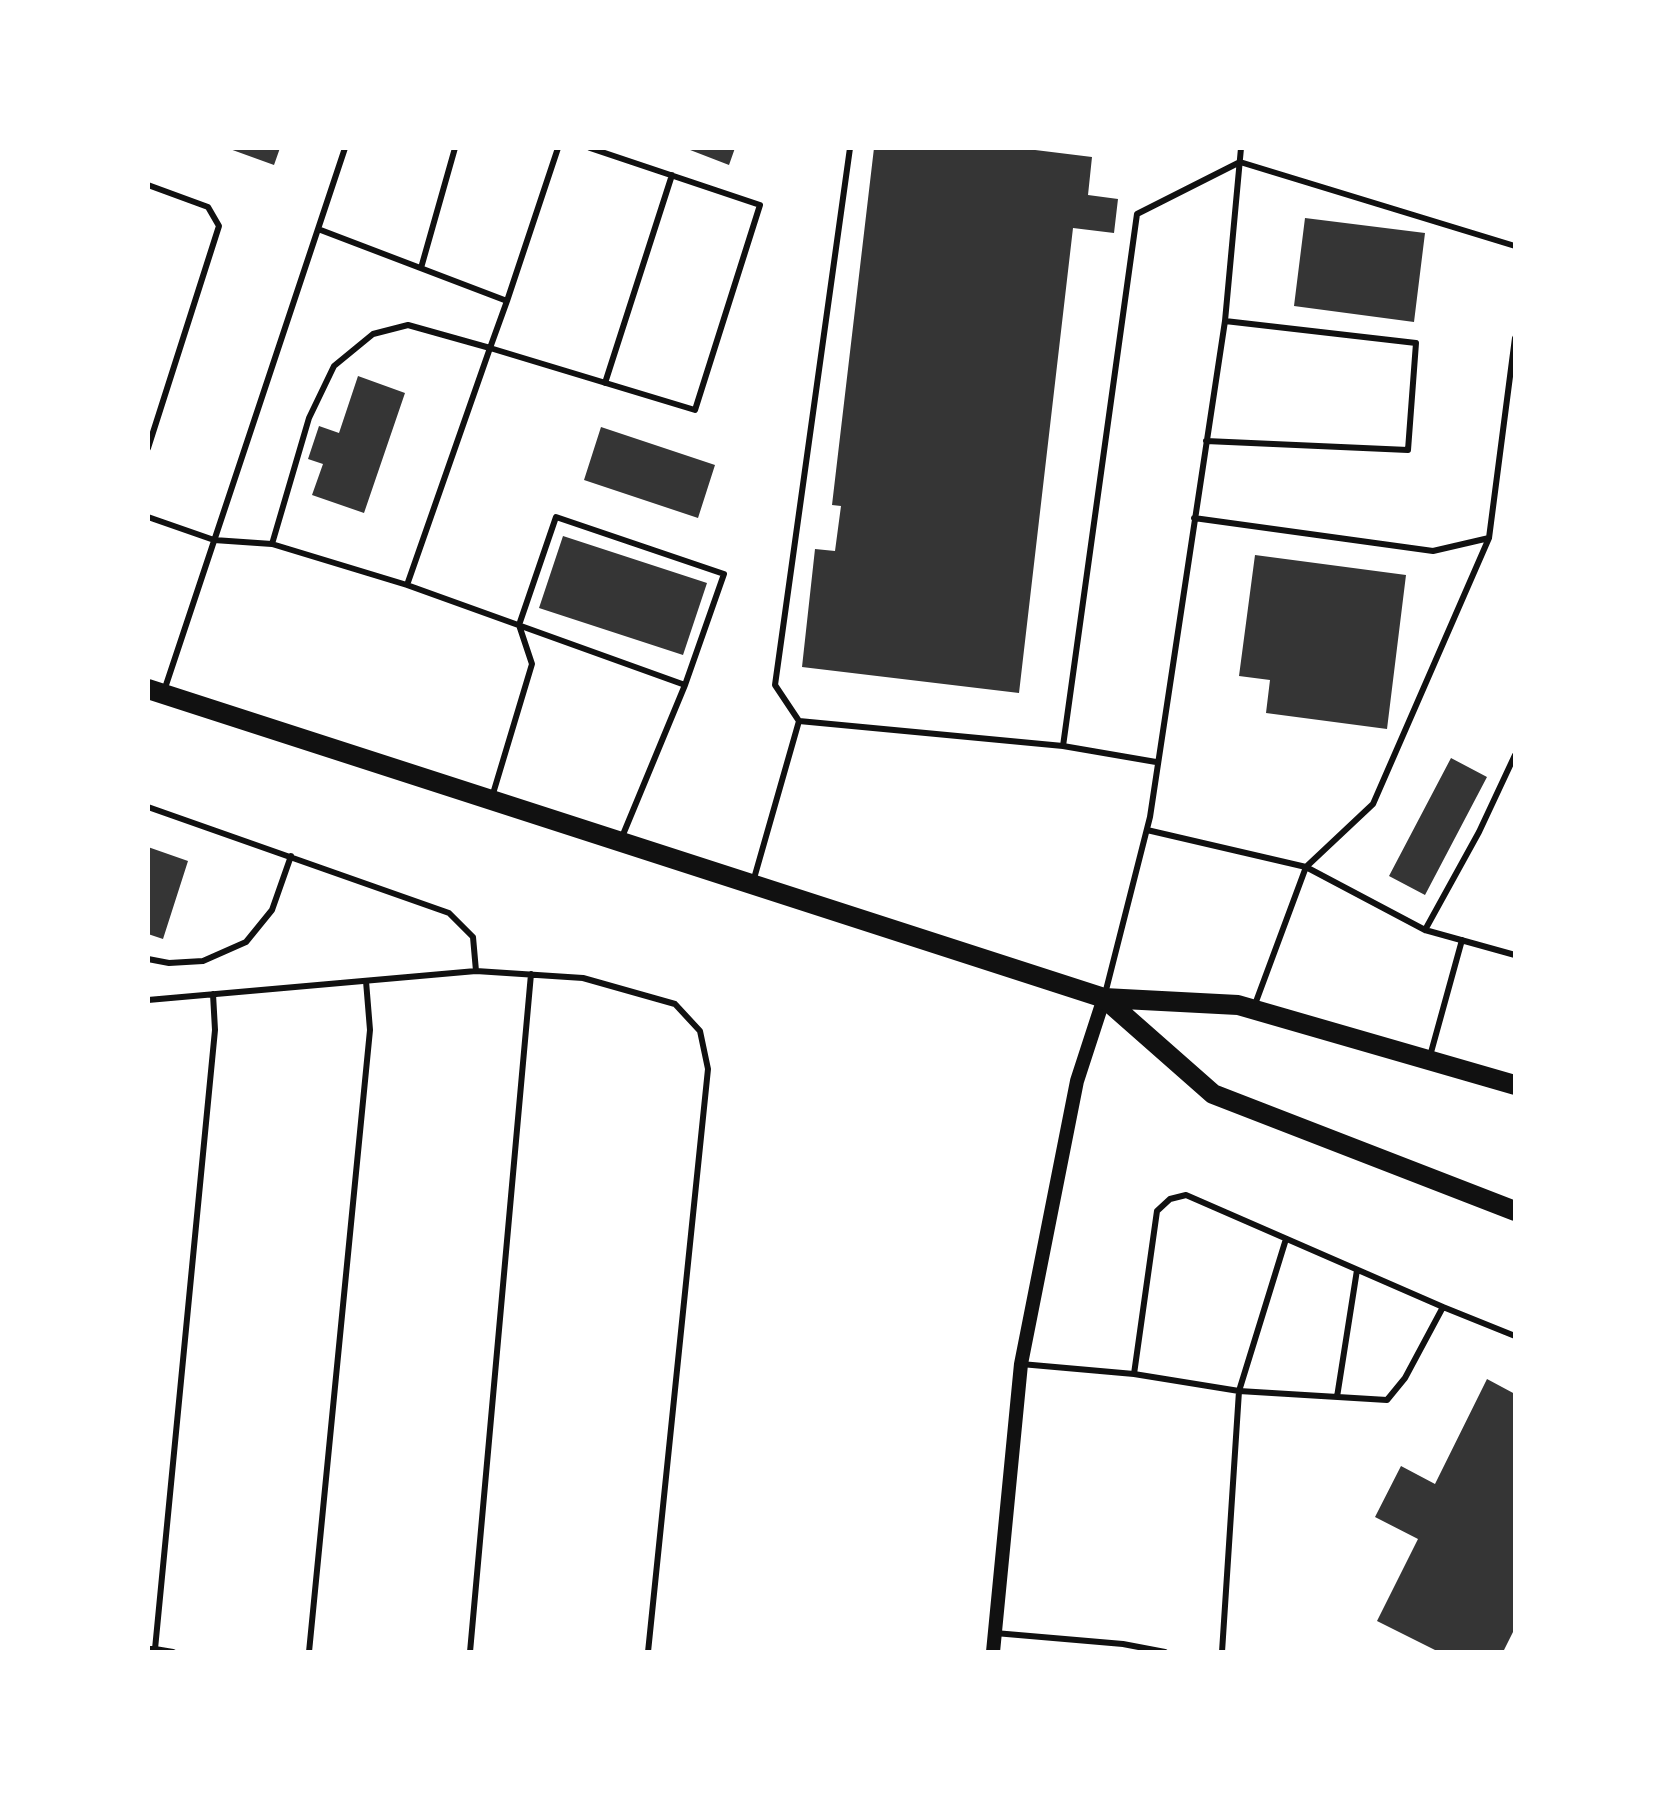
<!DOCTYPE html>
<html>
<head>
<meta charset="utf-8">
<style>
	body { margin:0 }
	#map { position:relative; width:1663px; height:1800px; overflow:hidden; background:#fff; font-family:Signika,sans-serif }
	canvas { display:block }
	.frame { position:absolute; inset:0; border:150px solid #fff; pointer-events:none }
</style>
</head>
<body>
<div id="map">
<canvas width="1663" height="1800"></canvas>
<div class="frame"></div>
</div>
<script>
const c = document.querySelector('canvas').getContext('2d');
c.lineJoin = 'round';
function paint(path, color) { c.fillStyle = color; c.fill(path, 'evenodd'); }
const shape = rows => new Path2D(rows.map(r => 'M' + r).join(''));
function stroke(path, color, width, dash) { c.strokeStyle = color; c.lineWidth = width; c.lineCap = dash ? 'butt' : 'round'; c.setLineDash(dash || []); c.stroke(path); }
paint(shape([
	[227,148,280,148,274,165],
	[685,148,735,148,729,165],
	[874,148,1019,148,1092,157,1088,195,1118,199,1114,233,1073,228,1019,693,802,667,815,549,835,551,841,506,832,505],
	[1305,218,1425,233,1414,322,1294,306],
	[358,376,405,393,364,513,312,495,323,464,308,459,319,426,339,433],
	[601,427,715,465,698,518,584,480],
	[563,536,707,583,683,655,539,608],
	[1255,555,1406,575,1387,729,1266,713,1270,680,1239,676],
	[1451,758,1487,777,1425,895,1389,876],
	[148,847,188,861,163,939,148,934],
	[1487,1379,1515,1394,1515,1628,1503,1652,1439,1652,1377,1621,1418,1539,1375,1517,1401,1466,1435,1484]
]), '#353535');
stroke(shape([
	[148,185,208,207,219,226,148,448],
	[421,268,455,148],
	[507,301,558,148],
	[605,383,672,175],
	[1206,441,1408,450,1416,343,1225,321],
	[148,517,214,540,272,544,407,585,490,348,695,410,760,205,590,148],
	[1194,518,1433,551,1489,538],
	[272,544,309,418,334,366,373,334,408,325,490,348,507,301,318,229],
	[407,585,685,685],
	[164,691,345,148],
	[799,721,775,685,850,148],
	[1156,762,1063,746,1137,214,1240,162,1515,246],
	[492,797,532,664,519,625,556,517,724,574,685,685,622,837],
	[148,807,449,913,473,937,476,971],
	[1147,830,1306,867,1425,930,1515,955],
	[753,882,799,721,1063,746],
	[1425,930,1479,832,1515,755],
	[148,959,169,963,203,961,246,942,272,910,291,856],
	[1105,994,1150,817,1225,321,1241,148],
	[148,1000,476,971,583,978,675,1004,700,1031,708,1069,648,1652],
	[1254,1007,1306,867,1373,804,1489,538,1515,338],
	[1430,1056,1462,940],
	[1021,1364,1134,1374,1157,1211,1170,1199,1186,1195,1443,1307],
	[1134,1374,1239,1391,1286,1239],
	[1337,1397,1357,1270],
	[995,1633,1123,1644,1165,1652],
	[148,1649,155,1649,215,1030,213,994],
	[155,1649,173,1652],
	[309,1652,370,1030,366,981],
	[470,1652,531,974],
	[1222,1652,1239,1391,1387,1400,1405,1378,1443,1307,1515,1336]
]), '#111', 6);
stroke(shape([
	[993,1652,1021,1364,1077,1081,1104,998]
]), '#111', 14);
stroke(shape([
	[148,689,1104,998,1238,1005,1515,1085],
	[1104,998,1213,1094,1515,1211]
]), '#111', 20);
</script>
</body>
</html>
